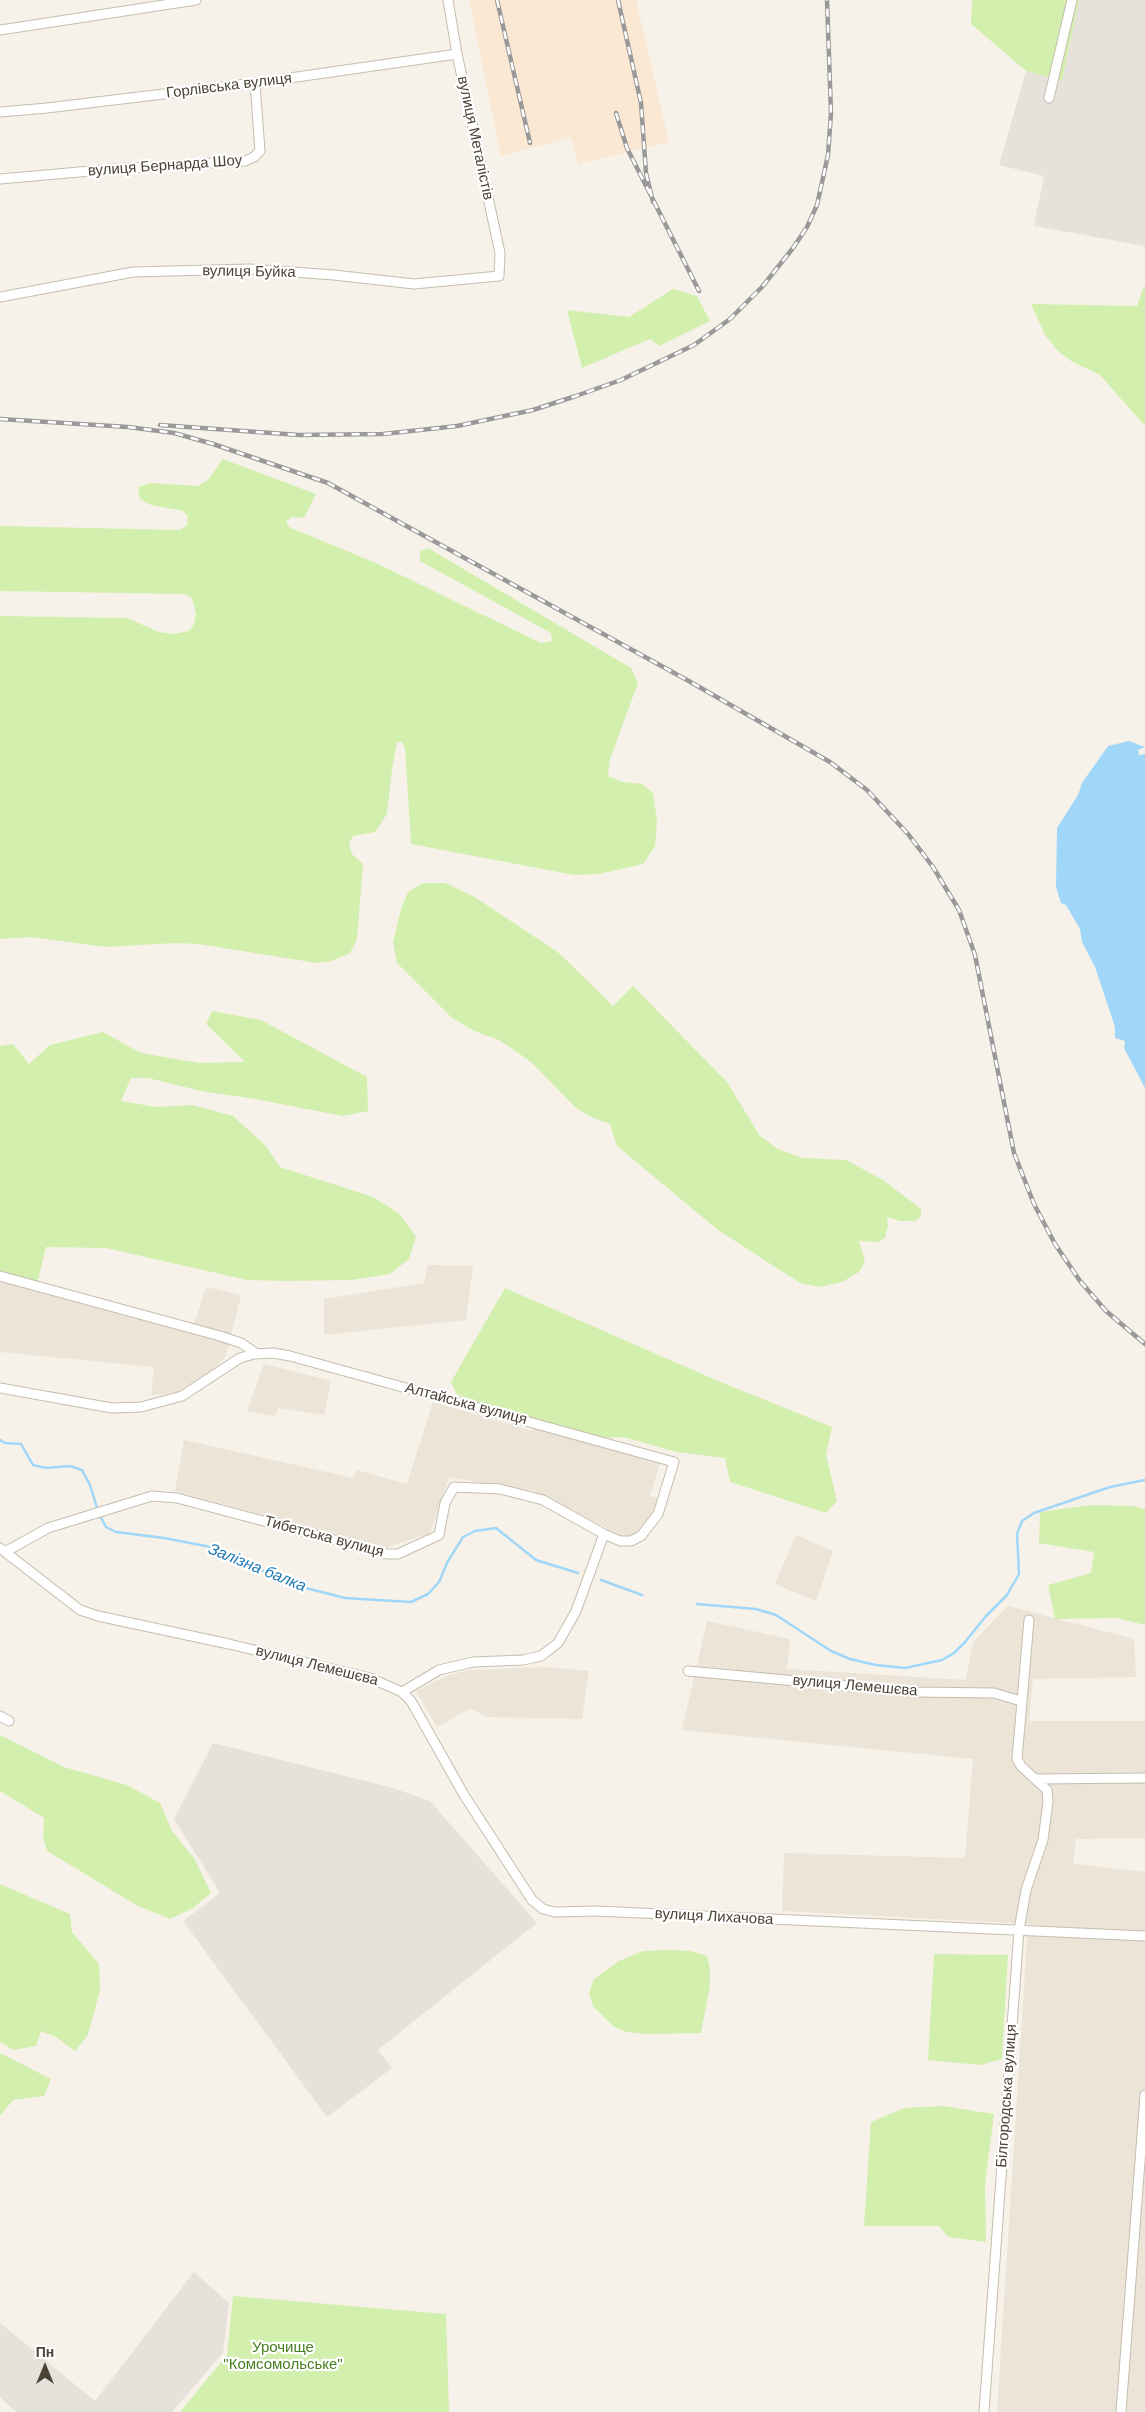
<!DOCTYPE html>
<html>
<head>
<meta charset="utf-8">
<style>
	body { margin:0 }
	#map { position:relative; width:1145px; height:2412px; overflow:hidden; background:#f6f2e9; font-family:Helvetica,sans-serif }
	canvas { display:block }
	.north { position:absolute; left:20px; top:2342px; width:50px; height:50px; -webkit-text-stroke:4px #fff; paint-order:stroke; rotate:0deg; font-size:14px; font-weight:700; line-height:20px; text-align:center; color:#4b4336 }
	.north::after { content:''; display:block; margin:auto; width:18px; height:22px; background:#4b4336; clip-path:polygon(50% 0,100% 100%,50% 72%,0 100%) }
</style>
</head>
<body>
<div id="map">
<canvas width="1145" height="2412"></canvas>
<div class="north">Пн</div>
</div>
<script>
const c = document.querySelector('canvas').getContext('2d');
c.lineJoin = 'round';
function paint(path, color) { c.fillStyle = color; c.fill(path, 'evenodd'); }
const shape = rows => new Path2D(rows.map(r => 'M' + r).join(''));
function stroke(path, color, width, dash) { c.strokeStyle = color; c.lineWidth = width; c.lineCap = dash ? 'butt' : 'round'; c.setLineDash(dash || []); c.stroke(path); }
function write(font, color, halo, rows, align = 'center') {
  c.font = font + ' Helvetica,sans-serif'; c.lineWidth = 4.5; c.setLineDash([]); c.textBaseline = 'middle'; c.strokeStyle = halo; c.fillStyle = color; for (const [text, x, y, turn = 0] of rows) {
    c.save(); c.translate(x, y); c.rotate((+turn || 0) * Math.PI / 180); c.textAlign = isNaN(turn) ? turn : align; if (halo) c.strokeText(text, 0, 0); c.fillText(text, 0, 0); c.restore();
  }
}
paint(shape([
	[428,1265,473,1266,466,1320,324,1335,324,1299,424,1283],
	[0,1276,194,1324,206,1287,241,1295,226,1356,192,1392,151,1395,154,1367,0,1352],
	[264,1364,331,1381,324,1415,278,1408,275,1416,247,1411],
	[433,1402,533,1431,536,1420,660,1462,650,1496,658,1499,653,1513,644,1526,635,1534,625,1537,534,1491,449,1477,430,1533,385,1548,175,1491,184,1440,353,1478,356,1470,407,1484],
	[796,1535,833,1551,816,1601,775,1584],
	[1008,1606,1134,1639,1136,1677,1033,1679,1029,1721,1145,1721,1145,1838,1076,1839,1073,1864,1145,1872,1145,2412,997,2412,1028,1924,782,1911,784,1853,965,1858,973,1759,682,1730,707,1621,790,1639,787,1669,966,1680,973,1642],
	[545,1667,589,1671,582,1719,486,1717,471,1708,437,1727,416,1691,447,1676,468,1670]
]), '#ebe4d7');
paint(shape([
	[469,0,636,0,669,142,578,164,571,137,501,156]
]), '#fae8d3');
paint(shape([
	[1079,0,1145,0,1145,246,1034,226,1044,176,999,165,1026,71,1062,80],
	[213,1743,393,1788,430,1801,537,1923,378,2050,392,2068,327,2117,183,1921,220,1893,174,1819],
	[194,2272,229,2303,223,2353,172,2412,16,2412,0,2397,0,2323,95,2401]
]), '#e6e1db');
paint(shape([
	[972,0,1079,0,1062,81,1026,71,971,24],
	[1144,286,1145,286,1145,426,1100,375,1071,361,1058,351,1045,335,1031,304,1137,306],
	[673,289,697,296,710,321,659,346,650,339,582,368,567,310,629,317],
	[223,459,316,494,304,518,292,517,286,522,289,527,378,564,541,643,552,641,551,633,420,561,420,551,428,548,631,668,638,683,610,759,608,776,623,782,642,784,653,793,657,821,655,846,643,864,599,874,574,875,411,844,405,748,402,742,397,742,392,769,387,814,375,832,353,836,349,843,352,854,363,864,357,939,350,953,331,961,317,963,198,944,176,943,105,947,32,937,0,939,0,616,127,618,159,632,174,634,189,631,194,624,196,614,192,598,184,594,0,591,0,526,180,530,187,525,188,516,183,511,151,505,140,499,138,487,150,483,198,486,208,480],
	[423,883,445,883,473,896,559,953,613,1006,633,986,727,1082,760,1136,778,1149,803,1158,846,1160,883,1180,921,1209,921,1216,916,1221,900,1221,887,1217,888,1226,885,1238,877,1242,859,1241,865,1262,859,1272,842,1282,819,1287,800,1283,718,1230,617,1146,610,1124,591,1117,576,1108,531,1062,514,1050,499,1040,474,1031,451,1017,397,963,393,942,401,909,408,892],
	[212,1011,261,1020,367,1077,368,1111,343,1116,255,1099,201,1091,148,1078,131,1078,121,1101,156,1107,192,1105,233,1116,266,1146,280,1167,373,1197,400,1214,416,1237,409,1259,390,1274,352,1280,283,1281,247,1280,106,1248,46,1247,37,1284,0,1276,0,1046,13,1044,29,1064,50,1045,103,1032,141,1053,199,1063,245,1062,206,1024],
	[505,1288,723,1383,832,1427,826,1455,837,1501,826,1513,730,1482,725,1458,677,1452,623,1437,593,1438,457,1395,451,1382],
	[1091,1505,1133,1506,1145,1509,1145,1625,1117,1618,1055,1619,1048,1585,1091,1573,1094,1552,1039,1543,1040,1512],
	[0,1735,64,1767,127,1785,160,1803,172,1831,194,1858,211,1893,193,1908,170,1919,138,1906,47,1851,43,1836,44,1818,0,1791],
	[0,1884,70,1914,72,1932,99,1964,100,1990,88,2035,75,2051,56,2037,41,2031,36,2046,13,2050,0,2042],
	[668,1950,691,1951,707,1956,710,1969,710,1986,701,2033,646,2034,627,2032,614,2027,593,2006,589,1993,594,1979,619,1961,643,1951],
	[934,1954,1008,1955,1002,2059,980,2065,928,2060],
	[0,2053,51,2079,44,2096,13,2100,0,2116],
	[943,2106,994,2114,985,2184,986,2242,948,2237,939,2226,864,2226,871,2122,904,2108],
	[233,2296,446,2314,449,2412,180,2412,227,2355]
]), '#d3efae');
paint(shape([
	[1129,741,1145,747,1138,750,1139,755,1145,754,1145,1088,1124,1048,1125,1041,1115,1038,1115,1027,1095,967,1082,942,1080,929,1066,905,1061,903,1056,887,1057,828,1078,795,1082,783,1108,746]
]), '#a0d7f9');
stroke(shape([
	[0,1440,5,1443,21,1444,33,1465,46,1468,70,1466,82,1470,90,1485,99,1514,106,1527,116,1532,164,1538,211,1547,294,1585,345,1598,411,1602,428,1594,439,1582,448,1561,463,1537,475,1531,496,1528,536,1560,578,1573],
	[601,1580,642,1595],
	[697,1604,756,1609,776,1615,831,1651,850,1659,876,1665,905,1668,942,1660,954,1653,965,1642,986,1616,1007,1595,1019,1574,1017,1534,1022,1521,1034,1513,1110,1487,1145,1480]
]), '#a0d7f9', 2.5);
const street = shape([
	[0,30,196,0],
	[1049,98,1072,0],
	[0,112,47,108,255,83,457,54],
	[0,179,113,169,245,161,254,157,260,151,255,83],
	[0,297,133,272,250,269,334,275,414,284,499,276,500,253,457,54,448,0],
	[0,1276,220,1336,241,1343,257,1354],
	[0,1388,112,1408,141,1407,182,1396,240,1358,254,1354,273,1353,290,1356,674,1462,658,1514,641,1536,631,1541,620,1541,604,1534,543,1500,500,1489,454,1487,445,1503,439,1535,398,1554,387,1554,177,1498,152,1496,48,1528,5,1552],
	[0,1548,80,1610,98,1616,229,1644,370,1678,402,1692,411,1701,464,1795,532,1900,543,1909,555,1912,597,1911,1145,1936],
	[688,1671,915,1692,994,1693,1021,1701],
	[402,1692,439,1670,473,1662,523,1660,541,1656,558,1643,576,1611,604,1534],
	[0,1716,9,1721],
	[1037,1779,1145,1778],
	[984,2412,1019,1930,1026,1890,1043,1840,1048,1802,1047,1790,1021,1766,1017,1759,1029,1620],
	[1121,2412,1145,2095]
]);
stroke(street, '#c6bdad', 11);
stroke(street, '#fff', 9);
const rail = shape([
	[497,0,530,143],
	[618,0,641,103,646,173,653,202],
	[616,113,627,148,699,291],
	[0,419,128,427,174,433,213,444,328,483,687,680,830,762,867,790,908,834,933,867,959,910,975,955,1014,1153,1034,1204,1055,1244,1080,1281,1106,1311,1145,1344],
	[160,425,299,435,383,434,457,426,533,410,576,396,621,380,694,345,730,319,762,287,793,248,807,227,817,205,828,155,831,113,827,0]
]);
stroke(rail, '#999', 4.5);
stroke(rail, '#fff', 2.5, [8]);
write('15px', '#4b4336', '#fff', [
	["Горлівська вулиця",229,86,-7],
	["вулиця Металістів",475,138,78],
	["вулиця Бернарда Шоу",165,166,-4],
	["вулиця Буйка",249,272,1],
	["Алтайська вулиця",466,1404,15],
	["Тибетська вулиця",324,1537,15],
	["вулиця Лемешєва",317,1666,14],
	["вулиця Лемешєва",855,1686,5],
	["вулиця Лихачова",714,1917,3],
	["Білгородська вулиця",1007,2096,-86]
]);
write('15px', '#477f20', '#fff', [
	["Урочище",283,2348],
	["\"Комсомольське\"",283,2365]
]);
write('italic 16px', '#1f78b4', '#fff', [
	["Залізна балка",257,1568,22]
]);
</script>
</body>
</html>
